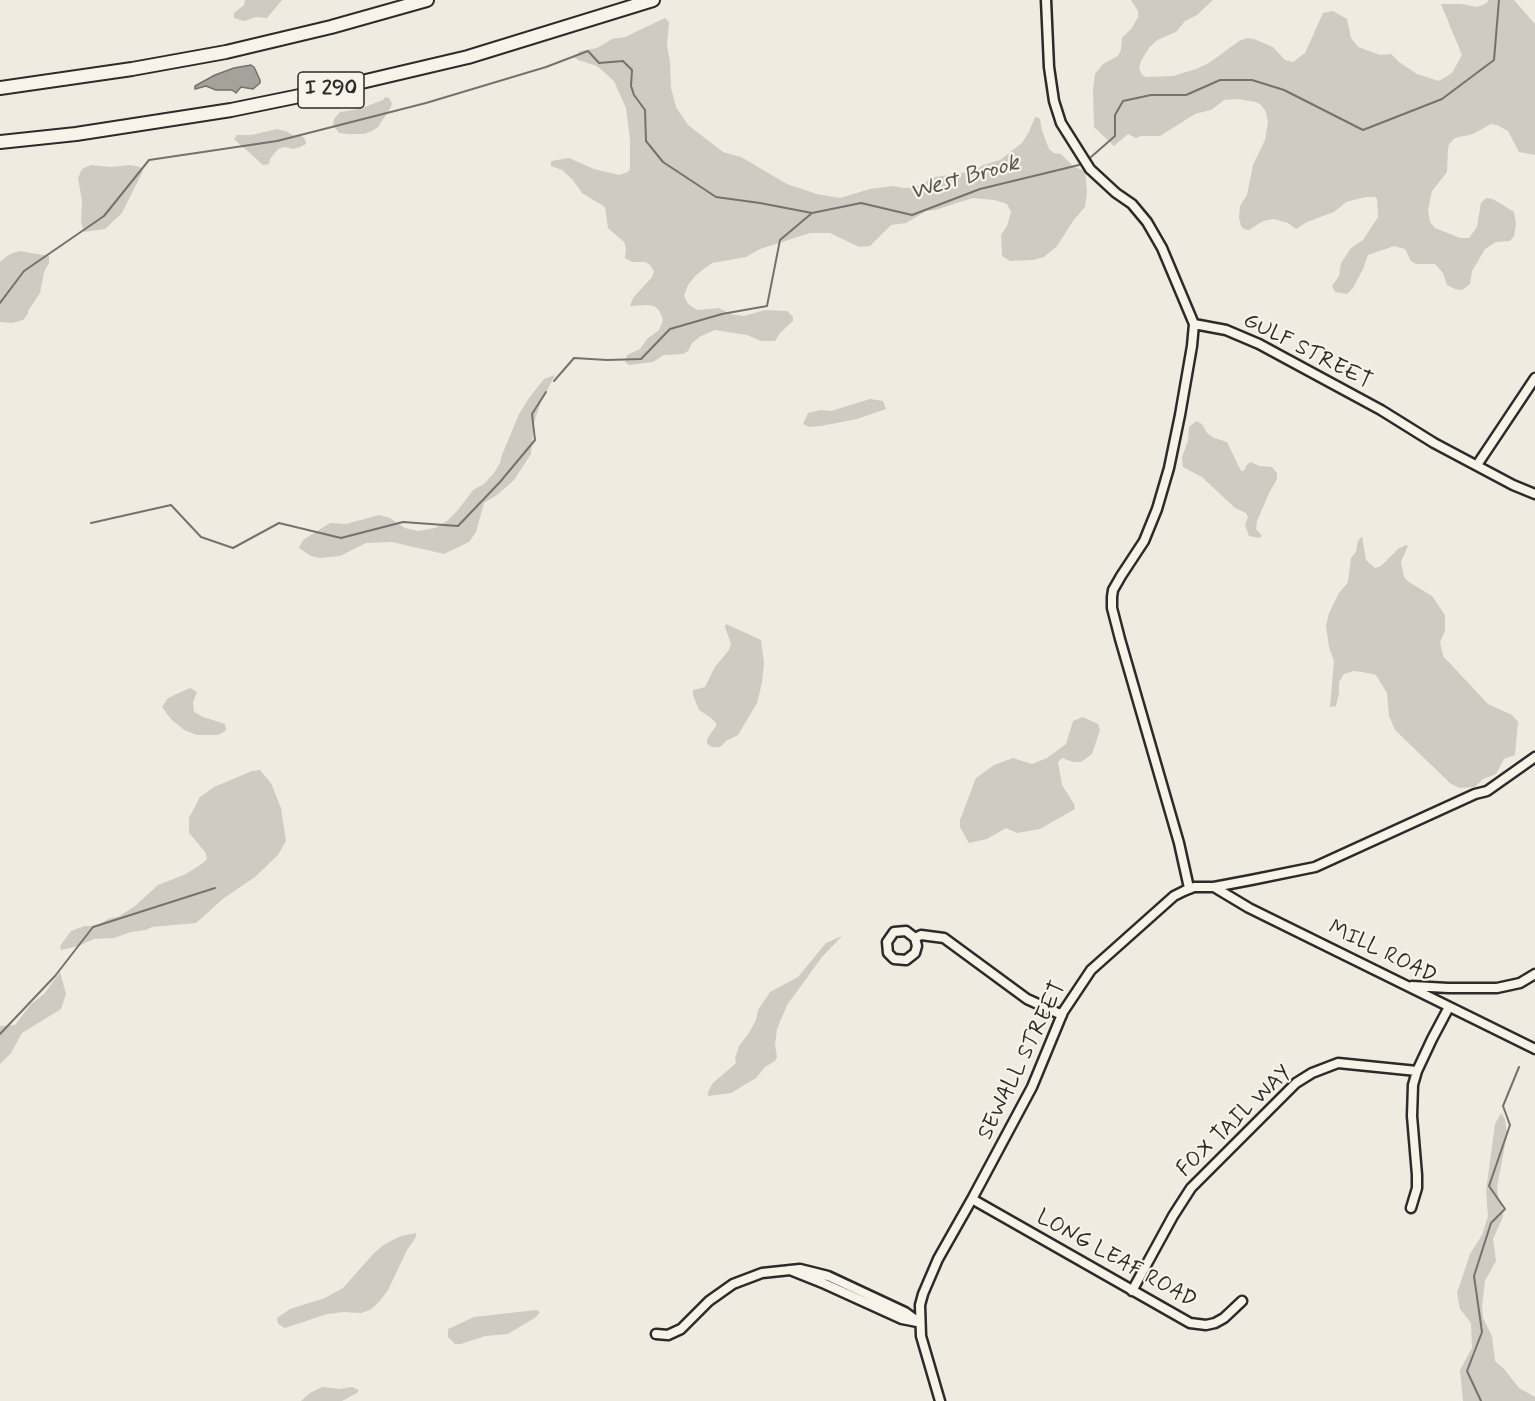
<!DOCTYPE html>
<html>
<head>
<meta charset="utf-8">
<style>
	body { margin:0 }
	canvas { display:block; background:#efebe0 }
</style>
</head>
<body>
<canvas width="1535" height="1401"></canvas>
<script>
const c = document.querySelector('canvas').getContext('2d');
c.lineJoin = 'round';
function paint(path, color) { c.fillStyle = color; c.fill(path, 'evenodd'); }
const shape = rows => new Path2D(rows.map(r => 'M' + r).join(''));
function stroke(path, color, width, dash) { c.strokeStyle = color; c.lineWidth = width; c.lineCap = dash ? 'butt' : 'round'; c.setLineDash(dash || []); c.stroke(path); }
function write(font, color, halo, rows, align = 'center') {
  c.font = font + ' Mynerve,sans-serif'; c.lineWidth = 4.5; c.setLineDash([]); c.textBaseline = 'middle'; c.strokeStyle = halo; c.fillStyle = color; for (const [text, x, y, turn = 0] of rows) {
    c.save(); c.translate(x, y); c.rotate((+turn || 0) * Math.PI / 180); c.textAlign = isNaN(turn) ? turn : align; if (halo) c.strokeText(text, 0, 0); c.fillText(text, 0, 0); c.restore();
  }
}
paint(shape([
	[245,0,282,0,267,18,256,17,244,21,234,18,234,13,244,5],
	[1131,0,1213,0,1197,15,1185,21,1176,32,1157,40,1149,48,1141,61,1139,68,1142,75,1146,77,1173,76,1196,69,1209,63,1239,41,1247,38,1254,39,1273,47,1285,60,1293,62,1305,53,1323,13,1333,11,1347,19,1351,38,1358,47,1380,55,1391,54,1399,62,1417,74,1439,81,1452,73,1462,55,1441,4,1462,4,1477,7,1485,4,1489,0,1514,0,1535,24,1535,155,1519,152,1508,131,1497,125,1491,124,1473,134,1455,138,1449,144,1448,149,1447,172,1432,191,1428,210,1430,222,1435,228,1460,238,1469,238,1477,227,1481,203,1486,198,1493,199,1514,212,1516,224,1514,236,1510,241,1496,242,1485,249,1472,271,1470,284,1462,290,1455,289,1447,285,1443,273,1435,264,1416,264,1411,261,1405,249,1394,246,1368,255,1363,269,1353,288,1347,294,1335,292,1332,286,1339,276,1341,263,1351,248,1363,240,1378,217,1377,199,1375,197,1366,197,1346,202,1334,212,1307,222,1296,229,1288,223,1274,219,1263,221,1249,230,1244,229,1241,226,1239,217,1240,206,1247,195,1253,165,1265,140,1268,122,1266,112,1261,105,1256,102,1237,99,1224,100,1211,110,1195,114,1160,136,1141,136,1136,138,1128,134,1114,146,1094,127,1093,89,1095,74,1103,64,1118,56,1121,50,1122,38,1132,28,1138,17,1138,11],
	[665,18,669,22,667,45,670,62,671,88,676,107,688,125,723,152,741,157,787,184,817,194,840,198,870,189,893,186,904,188,916,187,935,177,973,171,983,165,1000,160,1022,143,1029,132,1035,117,1037,117,1040,119,1042,131,1049,149,1054,153,1061,154,1074,167,1085,171,1087,192,1085,207,1073,221,1057,246,1044,257,1033,260,1010,261,1002,256,1001,235,1007,226,1011,212,1007,204,994,200,973,198,935,210,926,211,906,223,891,225,870,246,859,247,830,233,810,233,760,249,746,257,712,263,696,275,688,285,684,296,688,304,697,310,719,308,730,314,744,316,765,310,787,311,793,317,793,321,780,333,775,341,761,341,747,335,715,330,701,336,692,343,688,351,683,354,664,355,653,362,629,365,625,362,627,355,640,349,647,339,659,330,663,320,659,310,654,306,647,305,630,306,633,298,652,277,654,271,650,265,645,262,632,262,625,258,626,248,624,242,608,228,605,207,582,193,572,179,562,170,551,166,551,161,569,158,594,169,619,175,628,172,630,169,630,139,626,108,614,81,597,66,578,60,574,57,580,51,597,48,612,39,625,37],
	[385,97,389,98,392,103,391,107,378,127,372,131,364,134,347,134,339,133,333,125,334,119,340,112,359,109,383,100],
	[277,129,286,131,294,136,302,136,305,139,306,144,300,147,293,149,285,147,278,149,270,159,269,164,263,165,234,139,237,135,251,135],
	[91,165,111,167,130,165,140,167,143,171,122,213,105,229,84,232,81,222,82,201,78,178,82,169],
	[20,251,49,256,49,263,44,272,40,293,28,311,28,314,23,320,12,323,0,322,0,262,10,254],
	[555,375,541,402,534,422,531,454,514,480,497,495,484,503,476,532,469,542,444,554,392,542,366,543,340,556,320,558,311,556,299,548,303,540,330,523,346,524,379,515,390,518,405,528,418,531,435,528,447,521,458,510,473,490,484,484,494,473,500,463,502,455,519,414,529,398,544,379],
	[870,399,883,401,886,409,857,419,821,426,809,427,803,424,808,413,821,410,831,411],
	[1196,421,1202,424,1207,433,1214,438,1227,442,1241,471,1244,471,1246,466,1250,462,1260,466,1272,467,1277,473,1277,479,1269,493,1257,521,1256,529,1262,536,1259,538,1249,536,1245,525,1248,517,1246,513,1235,508,1202,477,1183,467,1182,457,1188,441,1189,427],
	[1362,536,1366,560,1375,568,1381,566,1398,549,1406,545,1408,546,1401,562,1404,577,1409,582,1432,596,1445,615,1445,631,1440,642,1443,656,1488,704,1512,715,1518,722,1515,755,1504,759,1496,774,1483,779,1475,787,1460,788,1451,784,1395,730,1389,716,1387,693,1376,675,1363,672,1353,671,1344,674,1339,682,1339,693,1336,706,1330,707,1334,661,1329,647,1326,626,1329,613,1339,593,1348,582,1351,558,1356,552,1358,541],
	[726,624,761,640,764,663,762,683,757,703,738,735,726,741,720,747,712,747,707,744,707,739,716,726,716,723,710,717,699,710,693,695,693,690,705,687,715,667,729,650,731,644,725,627],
	[190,688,197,692,193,702,194,712,203,717,225,724,226,730,224,732,218,735,197,735,184,730,171,719,162,707,168,698],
	[1083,717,1098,724,1100,730,1092,754,1081,762,1073,762,1062,758,1058,762,1062,785,1074,804,1075,809,1040,829,1017,833,1006,828,987,839,969,843,960,827,960,820,976,778,994,765,1013,758,1032,764,1047,758,1066,744,1073,721],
	[260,770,271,783,281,808,286,841,278,855,255,877,224,898,196,923,152,927,146,930,131,932,114,938,94,939,78,946,61,950,60,946,71,931,85,926,96,926,110,918,118,917,135,906,158,885,186,874,203,863,207,859,206,853,189,833,189,818,200,797,214,787,252,771],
	[842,936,822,957,787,1005,777,1029,775,1045,777,1057,775,1061,765,1067,756,1078,731,1093,708,1096,708,1092,713,1083,736,1063,735,1058,739,1046,749,1033,756,1020,758,1010,770,992,798,977,826,943],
	[60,972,66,994,61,1009,22,1033,11,1053,0,1064,0,1026,15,1025,31,1004,44,994],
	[1501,1113,1505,1119,1507,1134,1497,1187,1498,1196,1503,1210,1503,1217,1493,1239,1496,1261,1485,1281,1482,1307,1483,1318,1492,1336,1495,1361,1504,1369,1519,1388,1535,1397,1535,1401,1463,1401,1460,1370,1472,1348,1471,1323,1460,1309,1457,1293,1470,1254,1482,1235,1488,1216,1486,1191,1495,1124],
	[416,1233,416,1237,407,1250,388,1290,379,1302,370,1310,361,1313,343,1312,327,1314,285,1328,278,1324,277,1318,290,1309,325,1298,343,1288,374,1253,385,1244,401,1236],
	[536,1310,540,1312,536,1317,508,1334,485,1336,461,1344,455,1344,448,1337,448,1329,474,1317],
	[322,1387,340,1389,352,1387,359,1390,357,1393,342,1401,301,1401,310,1393]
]), '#cfcbc2');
const water = shape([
	[251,65,254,67,260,80,260,83,253,89,241,87,236,93,232,90,216,90,206,86,195,89,195,86,215,75,234,68,251,65]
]);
paint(water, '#a4a29a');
stroke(water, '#74726e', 1.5);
stroke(shape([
	[1091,157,1115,136,1115,115,1123,101,1151,95,1186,95,1220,80,1252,80,1284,90,1363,130,1442,99,1494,60,1499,0],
	[0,303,24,271,104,216,149,160,277,141,426,103,546,67,588,51,599,63,623,61,632,70,631,86,634,95,645,110,646,141,663,162,716,197,760,203,812,213],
	[554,381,574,358,607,360,641,359,670,329,722,314,767,306,780,240,812,213,861,203,912,215,980,189,1079,165],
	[91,523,171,505,201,537,233,548,279,523,341,538,403,522,458,526,500,482,535,440,532,414,546,392],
	[0,1034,55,976,93,927,215,888],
	[1481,1401,1467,1371,1482,1332,1474,1276,1491,1223,1505,1209,1489,1186,1510,1125,1503,1106,1519,1067]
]), '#74726e', 2);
const minor = shape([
	[1046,0,1049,67,1054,101,1061,123,1090,169,1116,193,1132,204,1147,222,1162,248,1194,324,1226,330,1259,344,1381,410,1434,443,1513,485,1535,494],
	[1477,465,1535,378],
	[1214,887,1249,908,1535,1049],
	[1189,888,1179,843,1120,639,1112,608,1112,597,1113,590,1121,576,1144,541,1157,509,1169,468,1180,415,1192,346,1194,324],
	[915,938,906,931,894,932,887,942,888,953,894,959,906,960,915,953,917,946,915,938,921,935,944,938,1027,999,1062,1015],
	[1412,986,1448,988,1497,988,1520,983,1535,974],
	[972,1199,1190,1323,1206,1325,1215,1323,1224,1318,1242,1301],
	[1411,1208,1417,1188,1417,1175,1412,1116,1413,1085,1417,1071,1432,1039,1449,1007],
	[790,1270,825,1284,902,1319,917,1322],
	[1132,1291,1173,1216,1191,1188,1296,1083,1312,1073,1338,1063,1417,1071],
	[656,1334,668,1335,681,1329,709,1301,733,1284,762,1273,800,1269,828,1276,905,1312,920,1323],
	[940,1401,921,1336,920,1305,923,1294,938,1259,972,1199,1032,1087,1063,1012,1091,970,1174,896,1184,891,1194,887,1214,887,1251,880,1315,867,1475,794,1487,791,1535,757]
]);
const highway = shape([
	[0,88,132,69,226,52,331,27,427,0],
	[0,142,76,134,231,110,319,92,468,57,653,0]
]);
stroke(minor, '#2b2b2b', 13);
stroke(highway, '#2b2b2b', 16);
stroke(minor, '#f7f3e8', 8);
stroke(highway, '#f7f3e8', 12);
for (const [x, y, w] of [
	[331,90,66]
]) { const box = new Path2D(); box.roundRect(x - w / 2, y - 18, w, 36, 4.5); c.fillStyle = '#f7f3e8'; c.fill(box); stroke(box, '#2b2b2b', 1.5); }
write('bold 21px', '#2b2b2b', null, [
	["I 290",331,90]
]);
write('22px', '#2b2b2b', '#f7f3e8', [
	["GULF STREET",1307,352,27],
	["MILL ROAD",1382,953,26],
	["SEWALL STREET",1023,1061,-64],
	["FOX TAIL WAY",1235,1122,-44],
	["LONG LEAF ROAD",1116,1260,29]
]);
write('italic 24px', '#555552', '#f7f3e8', [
	["West Brook",965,179,-16]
]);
</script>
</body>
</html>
